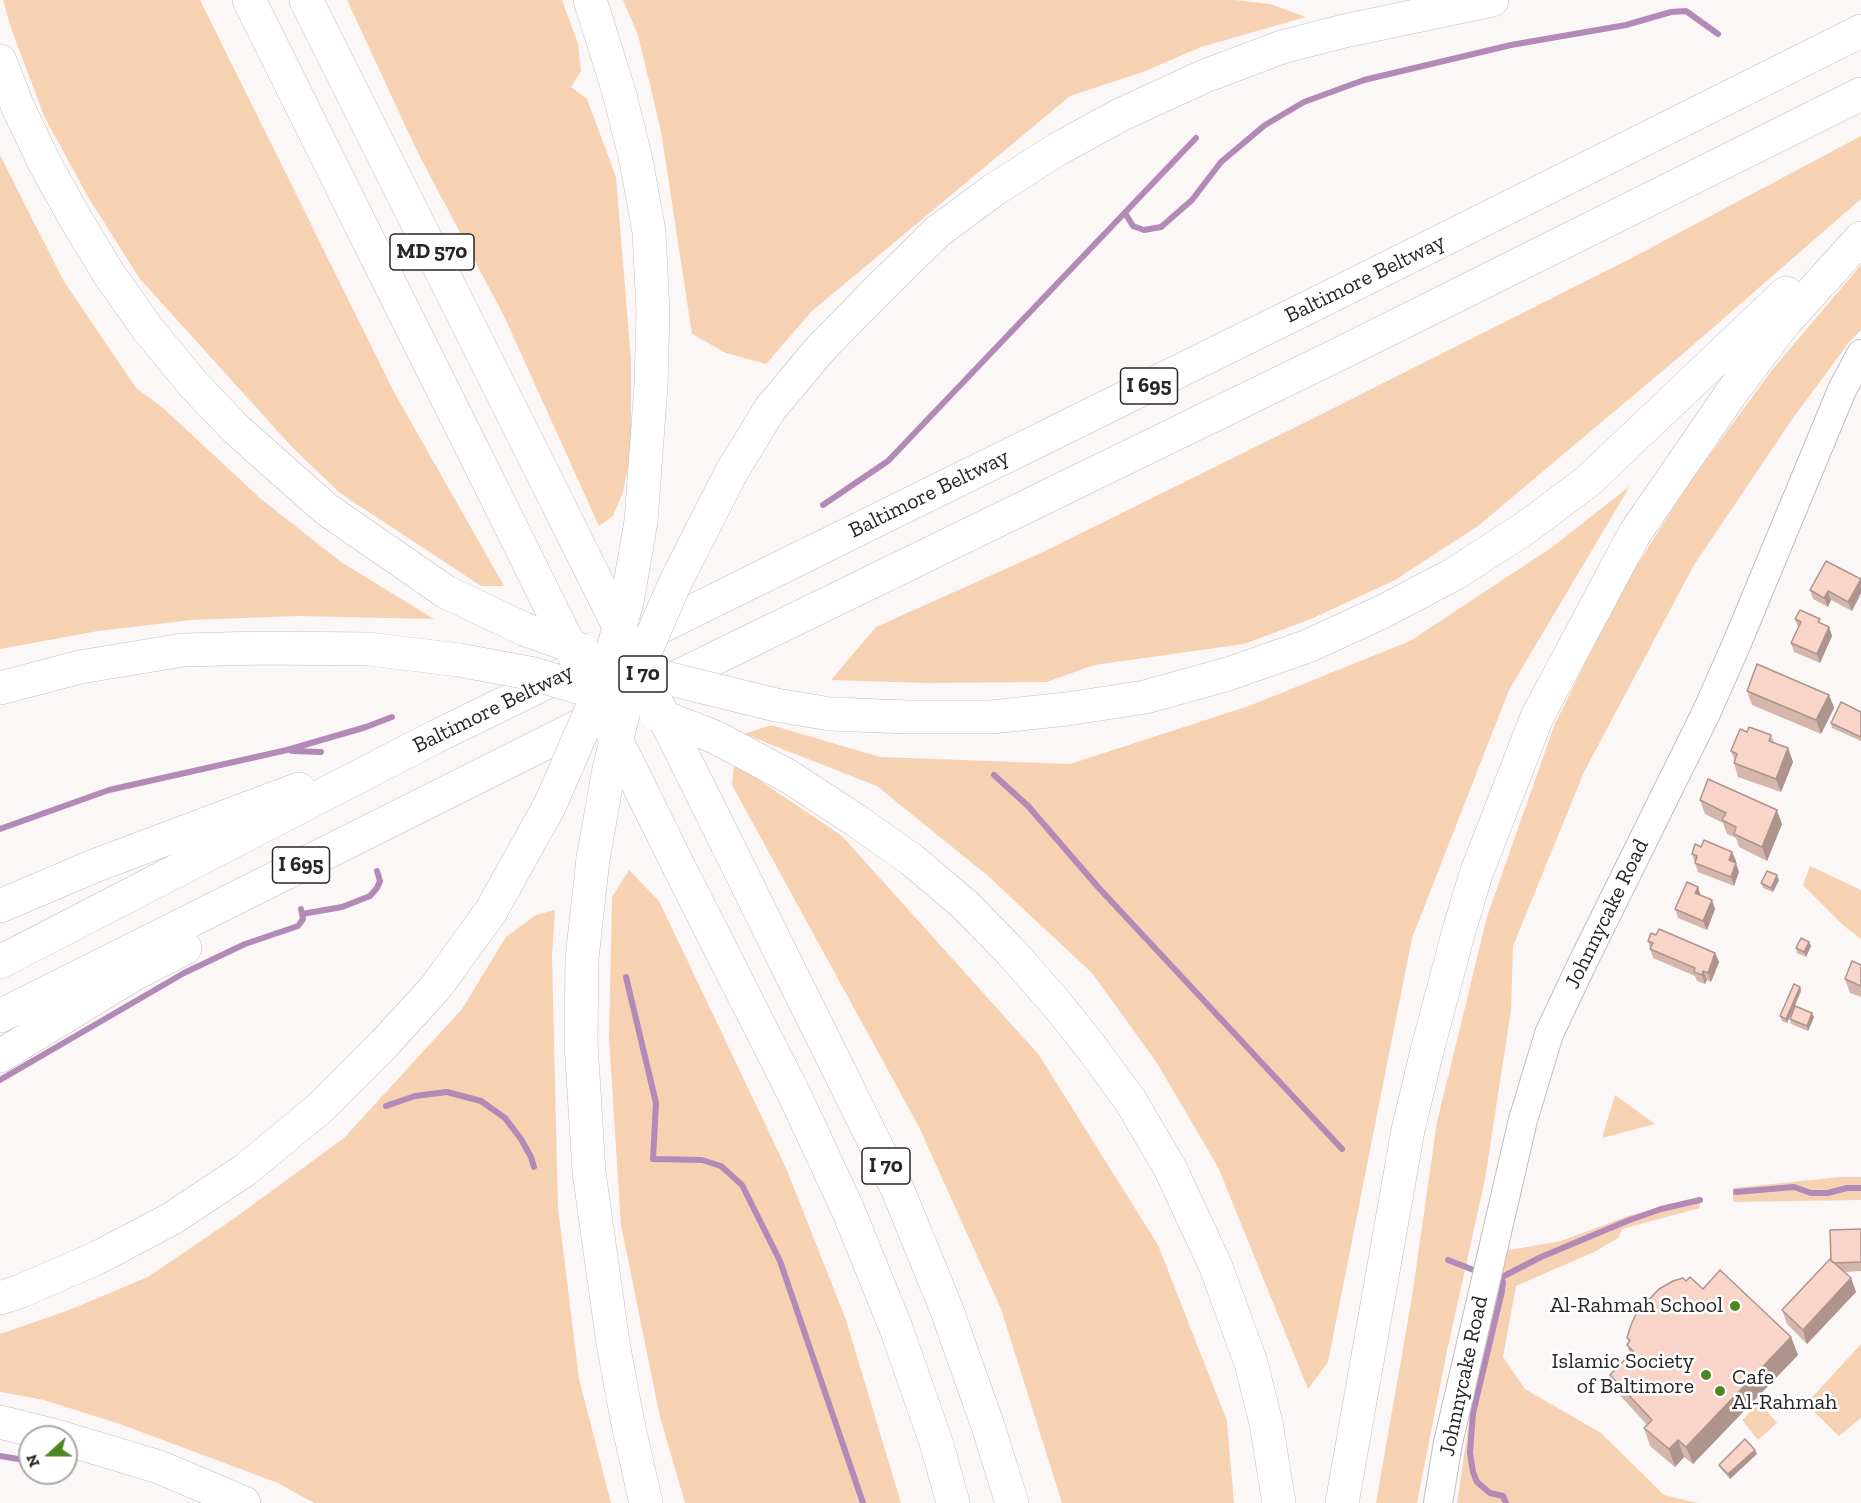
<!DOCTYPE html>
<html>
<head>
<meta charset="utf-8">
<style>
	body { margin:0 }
	#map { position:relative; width:1861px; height:1503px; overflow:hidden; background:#fcf7f7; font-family:"Zilla Slab",serif }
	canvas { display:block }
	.north { position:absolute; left:18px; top:1425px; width:60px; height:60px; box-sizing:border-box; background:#fff; border:2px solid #a9a8a8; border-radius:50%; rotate:249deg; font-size:16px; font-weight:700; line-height:24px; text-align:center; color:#282626 }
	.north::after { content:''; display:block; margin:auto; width:21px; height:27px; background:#4e8621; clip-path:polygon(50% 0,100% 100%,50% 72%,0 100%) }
</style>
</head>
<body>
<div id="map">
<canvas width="1861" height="1503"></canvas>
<div class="north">N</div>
</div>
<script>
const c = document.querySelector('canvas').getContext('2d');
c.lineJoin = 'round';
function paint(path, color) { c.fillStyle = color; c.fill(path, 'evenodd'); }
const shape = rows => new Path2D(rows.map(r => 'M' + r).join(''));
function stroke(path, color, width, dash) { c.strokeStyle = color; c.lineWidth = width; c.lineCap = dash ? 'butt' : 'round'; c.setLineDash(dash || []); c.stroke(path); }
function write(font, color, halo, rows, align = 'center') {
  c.font = font + ' "Zilla Slab",serif'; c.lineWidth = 5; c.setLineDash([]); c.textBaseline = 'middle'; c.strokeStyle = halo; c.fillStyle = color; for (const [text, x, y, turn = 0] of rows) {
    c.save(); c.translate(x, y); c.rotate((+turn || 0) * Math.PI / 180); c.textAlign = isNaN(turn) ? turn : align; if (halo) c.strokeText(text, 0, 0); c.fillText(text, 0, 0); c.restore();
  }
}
paint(shape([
	[3,0,200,0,394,392,504,586,481,586,340,493,292,447,140,279,88,197,44,116,11,28],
	[347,0,562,0,578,44,581,71,571,87,587,99,616,177,631,360,631,452,623,492,613,516,599,526,504,316,417,151],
	[623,0,1235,0,1270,4,1306,17,1201,47,1143,72,1070,96,812,311,766,364,726,353,692,334,661,131,638,35],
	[1861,136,1861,199,1685,352,1478,526,1395,580,1311,619,1244,644,1094,665,1047,682,926,683,831,680,876,627,1041,553,1312,419,1628,260],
	[0,155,63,280,136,388,162,407,261,499,341,562,434,619,297,616,191,620,98,631,0,649],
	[1861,265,1861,330,1850,341,1793,418,1694,565,1584,772,1513,946,1511,1010,1485,1179,1447,1351,1417,1503,1376,1503,1412,1297,1437,1122,1487,917,1554,726,1622,589,1687,486,1772,370],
	[1630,486,1509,690,1412,938,1328,1362,1308,1389,1218,1167,1157,1063,1092,973,988,876,877,786,744,734,771,725,880,757,1070,764,1249,706,1410,641,1551,548],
	[734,763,842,836,1039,1055,1158,1245,1227,1421,1234,1503,1062,1503,1001,1309,919,1127,732,785],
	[1810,866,1861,890,1861,939,1844,926,1803,885],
	[629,870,659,901,786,1168,846,1320,901,1503,685,1503,660,1417,621,1225,609,1038,612,897],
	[555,910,552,956,558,1208,579,1379,611,1503,314,1503,278,1483,120,1424,44,1400,0,1392,0,1334,69,1310,148,1277,236,1217,344,1138,462,1009,506,937,536,915],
	[1615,1095,1655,1124,1602,1138],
	[1840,1177,1861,1177,1861,1200,1733,1202,1733,1188],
	[1699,1197,1700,1208,1622,1229,1618,1238,1594,1252,1516,1286,1503,1357,1525,1389,1601,1433,1664,1495,1698,1503,1457,1503,1475,1382,1504,1251,1561,1241,1628,1216],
	[1861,1344,1861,1418,1839,1436,1806,1404],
	[1760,1403,1777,1423,1758,1440,1742,1420]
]), '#f6d1b2');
stroke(shape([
	[1125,213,1133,226,1144,230,1161,227,1192,200,1221,162,1265,125,1304,102,1364,80,1511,45,1626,25,1671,12,1686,11,1718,34],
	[823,505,888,461,1196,138],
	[292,751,321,752],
	[994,775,1028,806,1098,887,1342,1149],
	[0,829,109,790,287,750,366,727,392,717],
	[302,914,342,907,370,896,377,888,380,881,377,871],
	[626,977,656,1103,653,1159,702,1160,721,1166,742,1185,780,1261,863,1503],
	[0,1080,184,973,245,944,298,926,303,919,301,909],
	[386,1106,415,1096,447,1092,481,1101,505,1118,521,1139,531,1157,534,1167],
	[1736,1192,1794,1187,1811,1193,1828,1193,1847,1188,1861,1188],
	[1448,1260,1476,1271],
	[1495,1277,1500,1278,1503,1282,1502,1291,1473,1413,1470,1453,1473,1472,1477,1482,1490,1493,1503,1496,1506,1503],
	[1500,1278,1541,1257,1627,1221,1661,1209,1700,1200],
	[0,1456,30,1461]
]), '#b389b8', 6);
const minor = shape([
	[1438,1503,1448,1443,1523,1120,1549,1034,1581,966,1707,711,1737,643,1842,390,1861,354]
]);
const highway = shape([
	[249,0,511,527],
	[306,0,558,504],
	[590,0,619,92,636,160,649,232,653,312,651,385,641,521],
	[0,61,17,105,44,162,75,218,109,274,147,328,193,384,236,429,326,509,446,592,524,629],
	[731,473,770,409,821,348,881,287,937,232,995,189,1058,149,1120,115,1205,76,1282,47,1344,31,1492,0],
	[638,638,1311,306,1861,31],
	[0,688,80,667,183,650,263,648,369,649,459,660],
	[654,688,1333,357,1861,94],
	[776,705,830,714,908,717,991,717,1067,709,1145,697,1228,674,1308,646,1384,611,1454,574,1524,529,1588,481,1786,293],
	[715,737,788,776,857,821,912,860,964,904,1011,952,1055,1002,1091,1047,1130,1100,1170,1168,1216,1267,1251,1363,1266,1423,1279,1503],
	[727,844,897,1188,946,1308,988,1426,1012,1503],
	[593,859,582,958,581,1043,589,1172,613,1343,627,1419,646,1503],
	[679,867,795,1096,848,1210,896,1328,937,1445,953,1503],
	[0,906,94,866,299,789],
	[0,962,435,737,570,671],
	[0,1016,603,714],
	[0,1056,136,973,185,948],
	[0,1298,21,1291,97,1258,171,1219,245,1170,320,1108,384,1044,436,987,491,911],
	[0,1422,60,1437],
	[66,1439,159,1467,244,1503],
	[1342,1503,1408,1130,1427,1051,1458,934,1476,874,1537,717,1635,533,1730,395,1784,323,1861,238]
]);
stroke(minor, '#c2bebe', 30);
stroke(highway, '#c2bebe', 34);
stroke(minor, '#fff', 28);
stroke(highway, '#fff', 33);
const highwayBridge = shape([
	[558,504,727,844],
	[511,527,679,867],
	[524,629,582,650],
	[459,660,534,674,604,695],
	[627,667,642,672,776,705],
	[656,714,715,737],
	[593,859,609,769,630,687,675,583,731,473],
	[491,911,550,805,602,685,627,602,641,521]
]);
stroke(highwayBridge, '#c2bebe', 34, []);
stroke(highwayBridge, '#fff', 33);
paint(shape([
	[1861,579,1861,593,1852,611,1831,600,1828,607,1813,599,1810,590],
	[1795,619,1822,624,1829,627,1832,636,1820,663,1794,652,1791,643,1798,627],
	[1747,691,1829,695,1834,708,1821,734,1752,705],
	[1861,712,1861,741,1832,728,1831,723],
	[1747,732,1771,735,1774,742,1788,748,1793,762,1781,792,1738,777,1734,763,1735,761,1731,751],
	[1700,800,1782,824,1767,861,1739,847,1736,838,1727,834,1723,823,1705,814],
	[1701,847,1732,852,1736,861,1735,863,1739,872,1734,886,1698,872,1692,854],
	[1779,880,1773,892,1763,888,1761,883],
	[1701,895,1715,909,1707,930,1678,918,1675,909],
	[1648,941,1715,953,1719,962,1711,982,1707,980,1705,984,1697,981,1695,976,1653,958],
	[1809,942,1811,946,1806,957,1797,953,1796,948],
	[1861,965,1861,997,1850,993,1845,979],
	[1800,987,1801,991,1795,1006,1814,1017,1808,1031,1791,1024,1790,1019,1792,1012,1787,1023,1782,1021,1780,1016],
	[1861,1229,1861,1271,1844,1272,1851,1278,1856,1292,1807,1344,1787,1324,1782,1310,1831,1260],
	[1686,1281,1703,1289,1791,1337,1798,1355,1693,1464,1684,1457,1675,1467,1650,1446,1644,1428,1647,1425,1617,1392,1610,1375,1630,1354,1627,1345,1629,1342,1627,1338],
	[1757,1454,1730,1479,1721,1469,1719,1465]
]), '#d5b6ad');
paint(shape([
	[1861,579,1861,593,1852,611,1848,602],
	[1828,591,1831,600,1828,607,1824,598],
	[1829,627,1832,636,1820,663,1817,654],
	[1829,695,1834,708,1821,734,1816,720],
	[1788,748,1793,762,1781,792,1776,779],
	[1777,810,1782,824,1767,861,1762,847],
	[1732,852,1736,861,1732,869,1729,860],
	[1736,863,1739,872,1734,886,1731,877],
	[1777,875,1779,880,1773,892,1771,888],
	[1698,887,1701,896,1695,893],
	[1712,900,1715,909,1707,930,1703,921],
	[1809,942,1811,946,1806,957,1804,952],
	[1715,953,1719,962,1711,982,1708,973],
	[1703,971,1707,980,1705,984,1702,975],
	[1800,987,1801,991,1787,1023,1786,1019],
	[1812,1013,1814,1017,1808,1031,1807,1026],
	[1851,1278,1856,1292,1807,1344,1803,1330],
	[1791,1337,1798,1355,1693,1464,1686,1447],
	[1678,1440,1684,1457,1675,1467,1669,1449],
	[1755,1450,1757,1454,1730,1479,1728,1474]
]), '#ae948d');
const building = shape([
	[1826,561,1861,579,1848,602,1828,591,1824,598,1810,590,1826,561],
	[1800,610,1820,619,1818,622,1829,627,1817,654,1791,643,1801,622,1795,619,1800,610],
	[1757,664,1829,695,1816,720,1747,691,1757,664],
	[1841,702,1861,712,1861,737,1831,723,1841,702],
	[1749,727,1771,735,1769,741,1788,748,1776,779,1734,763,1737,754,1731,751,1740,729,1747,732,1749,727],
	[1708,779,1777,810,1762,847,1734,834,1736,827,1722,820,1726,813,1700,800,1708,779],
	[1704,840,1732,852,1729,860,1736,863,1731,877,1695,863,1697,856,1692,854,1695,844,1701,847,1704,840],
	[1767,871,1777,875,1771,888,1761,883,1767,871],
	[1687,882,1698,887,1695,893,1712,900,1703,921,1675,909,1687,882],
	[1659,929,1715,953,1708,973,1703,971,1702,975,1694,972,1695,968,1650,949,1653,943,1648,941,1651,933,1656,935,1659,929],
	[1801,938,1809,942,1804,952,1796,948,1801,938],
	[1852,961,1861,965,1861,986,1845,979,1852,961],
	[1794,984,1800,987,1786,1019,1780,1016,1794,984],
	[1795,1006,1812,1013,1807,1026,1790,1019,1795,1006],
	[1861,1229,1861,1262,1834,1263,1831,1261,1830,1230,1861,1229],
	[1830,1259,1851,1278,1803,1330,1782,1310,1830,1259],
	[1720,1270,1791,1337,1686,1447,1678,1440,1669,1449,1644,1428,1652,1420,1610,1375,1633,1351,1627,1345,1630,1340,1627,1338,1631,1325,1637,1312,1659,1289,1673,1281,1683,1278,1686,1281,1690,1277,1703,1289,1720,1270],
	[1745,1439,1755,1450,1728,1474,1719,1465,1745,1439]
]);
paint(building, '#f8d4c9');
stroke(building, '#ae948d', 1.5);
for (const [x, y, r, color] of [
	[1735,1306,6,"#4e8621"],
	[1706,1375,6,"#4e8621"],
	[1720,1391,6,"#4e8621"]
]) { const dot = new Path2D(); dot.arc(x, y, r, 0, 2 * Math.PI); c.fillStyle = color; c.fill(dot); stroke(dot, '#fff', 2); }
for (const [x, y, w] of [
	[432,252,84],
	[1149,386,57],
	[643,674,48],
	[301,865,57],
	[886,1166,48]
]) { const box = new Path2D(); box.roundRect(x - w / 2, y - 18, w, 36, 4.5); c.fillStyle = '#fff'; c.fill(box); stroke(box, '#282626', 1.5); }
write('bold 21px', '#282626', null, [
	["MD 570",432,252],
	["I 695",1149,386],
	["I 70",643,674],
	["I 695",301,865],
	["I 70",886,1166]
]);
write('22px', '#282626', '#fff', [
	["Baltimore Beltway",1365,279,-26],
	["Baltimore Beltway",929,494,-26],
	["Baltimore Beltway",493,709,-26],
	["Johnnycake Road",1607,914,-64],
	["Johnnycake Road",1464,1376,-78]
]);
write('22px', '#282626', '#fff', [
	["Al-Rahmah School",1723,1306],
	["Islamic Society",1694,1362],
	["of Baltimore",1694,1387],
	["Cafe",1732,1378,"left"],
	["Al-Rahmah",1732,1403,"left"]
], 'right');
</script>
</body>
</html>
